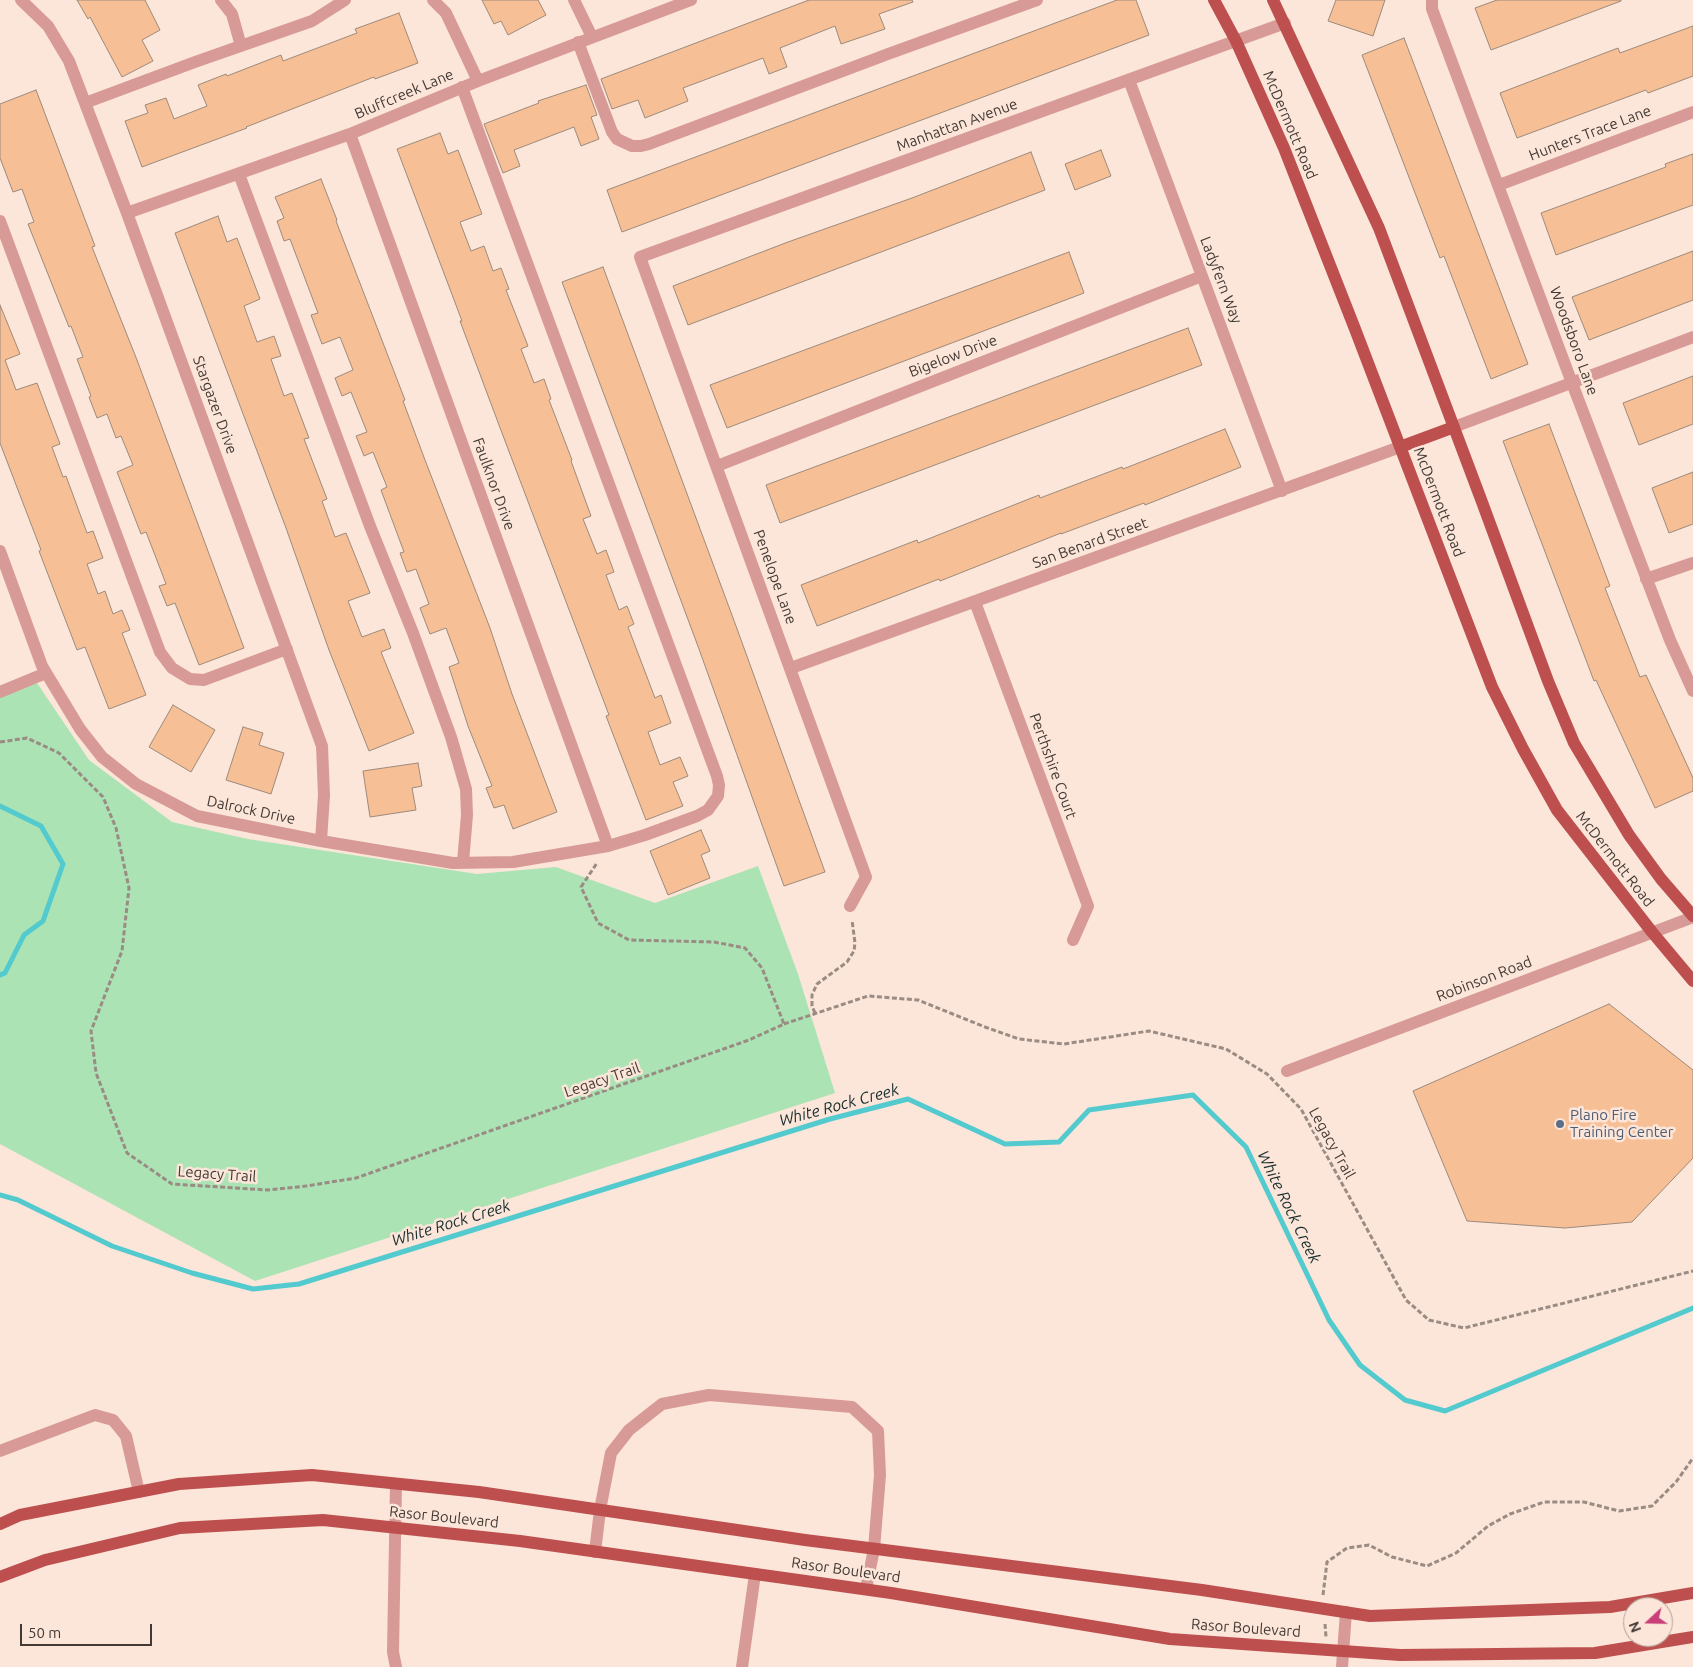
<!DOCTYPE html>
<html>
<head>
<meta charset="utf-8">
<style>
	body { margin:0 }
	#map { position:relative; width:1693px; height:1667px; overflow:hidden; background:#fce5d9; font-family:Ubuntu,sans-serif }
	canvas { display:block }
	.north { position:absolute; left:1623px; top:1597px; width:50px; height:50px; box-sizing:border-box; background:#fce5d9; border:1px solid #b2a197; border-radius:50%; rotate:249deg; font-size:14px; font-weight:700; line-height:20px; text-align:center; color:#433a35 }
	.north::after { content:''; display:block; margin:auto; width:18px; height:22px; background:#c83f79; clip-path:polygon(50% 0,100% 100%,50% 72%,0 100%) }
	.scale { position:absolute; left:20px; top:1624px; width:132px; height:22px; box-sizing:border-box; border:2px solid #433a35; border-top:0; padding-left:6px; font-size:15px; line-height:18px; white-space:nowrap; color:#433a35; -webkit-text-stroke:4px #fce5d9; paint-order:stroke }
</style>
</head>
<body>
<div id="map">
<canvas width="1693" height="1667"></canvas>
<div class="north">N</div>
<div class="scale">50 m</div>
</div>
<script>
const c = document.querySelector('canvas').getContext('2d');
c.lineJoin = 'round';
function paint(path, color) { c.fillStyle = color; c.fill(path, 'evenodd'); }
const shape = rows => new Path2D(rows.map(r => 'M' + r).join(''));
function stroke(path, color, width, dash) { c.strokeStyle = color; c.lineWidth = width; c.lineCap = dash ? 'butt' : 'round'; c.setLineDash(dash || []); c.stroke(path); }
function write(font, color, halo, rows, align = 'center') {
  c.font = font + ' Ubuntu,sans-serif'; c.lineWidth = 5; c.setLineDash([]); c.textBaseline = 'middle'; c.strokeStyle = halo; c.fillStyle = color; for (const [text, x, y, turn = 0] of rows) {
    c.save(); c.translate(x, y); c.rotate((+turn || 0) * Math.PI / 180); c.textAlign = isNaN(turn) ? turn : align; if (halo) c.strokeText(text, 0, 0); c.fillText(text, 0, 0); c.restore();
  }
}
paint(shape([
	[37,683,89,760,172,822,248,839,477,874,556,867,655,903,758,866,798,974,835,1093,255,1281,0,1144,0,696]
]), '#abe3b4');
stroke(shape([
	[0,806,41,826,63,864,43,921,24,935,5,973,0,975],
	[0,1195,18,1200,112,1246,192,1273,253,1289,299,1284,830,1119,908,1099,1005,1144,1059,1142,1089,1110,1193,1095,1246,1147,1329,1320,1360,1365,1405,1400,1445,1411,1693,1308]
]), '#52cace', 5);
const building = shape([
	[77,0,145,0,160,30,142,40,153,61,122,77,90,17,88,19,77,0],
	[482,0,538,0,546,15,508,35,501,21,494,24,482,0],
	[809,0,912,0,913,2,879,14,885,29,841,44,835,26,780,48,787,67,769,74,763,58,683,88,688,101,645,118,638,100,612,109,601,79,809,0],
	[1117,0,1136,0,1149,35,622,232,607,190,1117,0],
	[1336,0,1385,0,1373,36,1328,21,1336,0],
	[1497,0,1621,0,1621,1,1491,50,1475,8,1497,0],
	[399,13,418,63,375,79,374,77,246,127,247,128,142,167,125,121,148,113,145,105,166,98,174,119,207,106,198,85,226,74,227,76,281,55,283,61,357,33,355,29,399,13],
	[1693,26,1693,76,1648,93,1646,90,1517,138,1500,93,1618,48,1620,53,1693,26],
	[1404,38,1528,364,1491,379,1444,256,1440,258,1362,55,1404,38],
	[586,85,597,115,591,117,599,139,581,146,574,127,514,150,520,166,503,173,484,124,539,103,538,101,586,85],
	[36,90,95,246,92,247,137,360,244,648,199,665,175,603,167,606,159,586,166,584,158,563,146,532,141,534,117,472,133,465,121,436,116,438,107,414,97,418,89,397,91,396,77,359,83,357,71,326,69,327,28,224,34,222,22,189,13,192,0,158,0,104,36,90],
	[440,133,448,154,458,150,482,214,460,222,471,251,484,246,493,271,501,268,509,289,506,290,528,346,521,349,534,383,544,379,551,399,549,400,572,460,571,461,591,516,583,519,597,554,606,550,614,572,606,575,619,610,627,606,634,624,628,627,655,698,661,695,671,723,648,732,660,765,680,757,688,776,673,782,683,806,646,820,606,716,609,715,502,433,460,321,462,321,397,149,440,133],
	[1101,150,1111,176,1075,190,1065,164,1101,150],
	[1031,152,1045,190,688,325,673,286,788,242,912,198,1031,152],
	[1693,154,1693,205,1556,255,1541,213,1666,167,1665,164,1693,154],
	[321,179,337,220,336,221,405,400,403,401,425,460,490,628,512,694,557,812,513,829,504,805,494,808,486,788,492,786,468,726,449,667,459,663,446,628,430,634,420,608,429,604,416,569,407,572,400,553,404,552,381,490,387,487,373,452,364,456,356,436,367,432,351,392,342,396,335,378,353,370,340,337,322,344,311,315,318,313,290,239,284,241,277,221,284,218,275,197,321,179],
	[218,216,227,242,237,238,260,299,244,306,257,342,274,336,281,356,271,359,284,396,292,393,309,438,304,439,327,499,322,501,335,537,346,533,370,593,348,601,362,637,384,629,391,648,381,652,414,733,369,751,329,650,286,528,175,233,218,216],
	[1693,251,1693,300,1589,340,1572,297,1693,251],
	[1069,252,1084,293,727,428,710,385,1069,252],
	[603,267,736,626,825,872,784,886,699,649,562,282,603,267],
	[0,305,20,354,5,360,16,390,37,383,60,444,52,447,63,477,66,476,87,533,93,531,103,558,87,564,98,594,105,591,113,614,122,610,130,630,122,633,146,695,109,709,85,647,77,650,39,551,41,550,0,443,0,305],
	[1188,328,1202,365,780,523,766,485,1188,328],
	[1693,376,1693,424,1639,445,1623,403,1693,376],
	[1549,424,1610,586,1605,588,1640,677,1646,675,1693,778,1693,791,1655,808,1596,680,1594,681,1503,441,1549,424],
	[1225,429,1241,467,1145,505,1144,503,1061,534,1061,533,940,581,939,579,817,626,801,585,917,540,918,543,1039,495,1040,498,1122,467,1123,469,1225,429],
	[1693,472,1693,524,1669,533,1652,488,1693,472],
	[173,705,215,730,191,772,149,747,173,705],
	[243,727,263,733,259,745,284,753,271,794,226,780,243,727],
	[418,763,422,786,412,788,416,810,370,817,363,771,418,763],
	[701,830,710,851,701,855,710,878,668,895,650,851,701,830],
	[1609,1004,1693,1070,1693,1158,1632,1222,1565,1228,1467,1221,1413,1091,1609,1004]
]);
paint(building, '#f7bf95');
stroke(building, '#9c8a7c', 1);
stroke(shape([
	[0,742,27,738,59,753,103,797,116,828,129,888,122,951,91,1031,96,1073,127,1153,172,1184,268,1190,306,1186,356,1178,749,1040,784,1024,762,968,745,948,714,942,629,940,598,923,581,887,597,863],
	[815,1013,812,1006,812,995,817,984,847,962,854,951,855,943,852,920],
	[784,1024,868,996,918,1000,985,1027,1019,1039,1064,1044,1149,1031,1226,1049,1267,1074,1301,1109,1406,1300,1429,1320,1464,1328,1693,1271],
	[1323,1595,1327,1562,1347,1548,1369,1545,1392,1557,1427,1566,1456,1553,1488,1526,1510,1514,1544,1502,1584,1502,1619,1511,1652,1506,1676,1482,1693,1458],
	[1325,1624,1326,1637]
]), '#9a8b83', 3, [5, 2.5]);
stroke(shape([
	[21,0,48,26,69,61,127,213,322,746,324,795,321,841],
	[221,0,232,14,241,46],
	[433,0,446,13,478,81],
	[574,0,592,37],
	[1432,0,1432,9,1572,383,1670,640,1693,691],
	[578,42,612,132,617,139,632,146,641,146,649,144,888,54,1037,0],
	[1129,80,1282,491],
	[85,103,195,62,312,21,345,0],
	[350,134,608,846],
	[239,174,370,526,413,633,451,737,466,789,467,815,463,862],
	[1499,185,1693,112],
	[127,213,350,134,478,81,691,0],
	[0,221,160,652,172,668,190,679,204,680,287,649],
	[1454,427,1693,337],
	[717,466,1202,276],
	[0,551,42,666,80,729,102,757,136,784,197,816,321,841,453,863,513,862,608,846,645,835,697,816,708,810,718,796,719,785,717,776,462,87],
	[1646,579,1693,563],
	[975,602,1088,906,1073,940],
	[791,668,1400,447],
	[0,692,46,673],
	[850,906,866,877,640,257,1285,23],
	[1287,1071,1693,917],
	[0,1451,95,1415,113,1420,126,1436,139,1492],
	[396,1484,393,1652,396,1667],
	[595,1552,600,1510,611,1453,629,1430,662,1404,709,1395,852,1407,878,1431,880,1475,874,1549,866,1589],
	[742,1667,755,1574],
	[1342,1667,1346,1612]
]), '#d89a96', 12);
stroke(shape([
	[1214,0,1236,41,1284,148,1355,329,1492,687,1523,749,1557,810,1652,932,1693,981],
	[1273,0,1379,228,1482,502,1548,681,1574,743,1629,835,1661,879,1693,916],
	[1400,447,1454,427],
	[0,1524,20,1515,179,1484,312,1475,479,1492,805,1540,1202,1590,1370,1616,1610,1607,1693,1593],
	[0,1577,45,1560,180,1528,323,1520,520,1541,891,1593,1170,1639,1400,1655,1595,1653,1693,1637]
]), '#bd504f', 12);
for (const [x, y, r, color] of [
	[1560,1124,5,"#5c6f8a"]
]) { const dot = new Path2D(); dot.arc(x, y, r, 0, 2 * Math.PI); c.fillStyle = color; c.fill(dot); stroke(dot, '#fce5d9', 2); }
write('15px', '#433a35', '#fce5d9', [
	["Bluffcreek Lane",404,94,-23],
	["Manhattan Avenue",957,125,-20],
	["McDermott Road",1290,125,67],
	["Hunters Trace Lane",1590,133,-21],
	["Ladyfern Way",1221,280,69],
	["Woodsboro Lane",1574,341,70],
	["Bigelow Drive",953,356,-21],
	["Stargazer Drive",215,405,70],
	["Faulknor Drive",494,484,70],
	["McDermott Road",1439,502,69],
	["San Benard Street",1090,543,-20],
	["Penelope Lane",775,577,70],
	["Perthshire Court",1053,766,70],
	["Dalrock Drive",251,810,12],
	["McDermott Road",1615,859,52],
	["Robinson Road",1484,979,-21],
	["Legacy Trail",602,1080,-19],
	["Legacy Trail",1332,1143,61],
	["Legacy Trail",217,1174,4],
	["Rasor Boulevard",444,1517,6],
	["Rasor Boulevard",846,1570,8],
	["Rasor Boulevard",1246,1628,4]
]);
write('15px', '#4e5e75', '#fce5d9', [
	["Plano Fire",1570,1115],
	["Training Center",1570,1132]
], 'left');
write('italic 16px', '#182e2e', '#fce5d9', [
	["White Rock Creek",839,1105,-15],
	["White Rock Creek",1289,1207,64],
	["White Rock Creek",451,1223,-17]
]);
</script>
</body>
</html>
